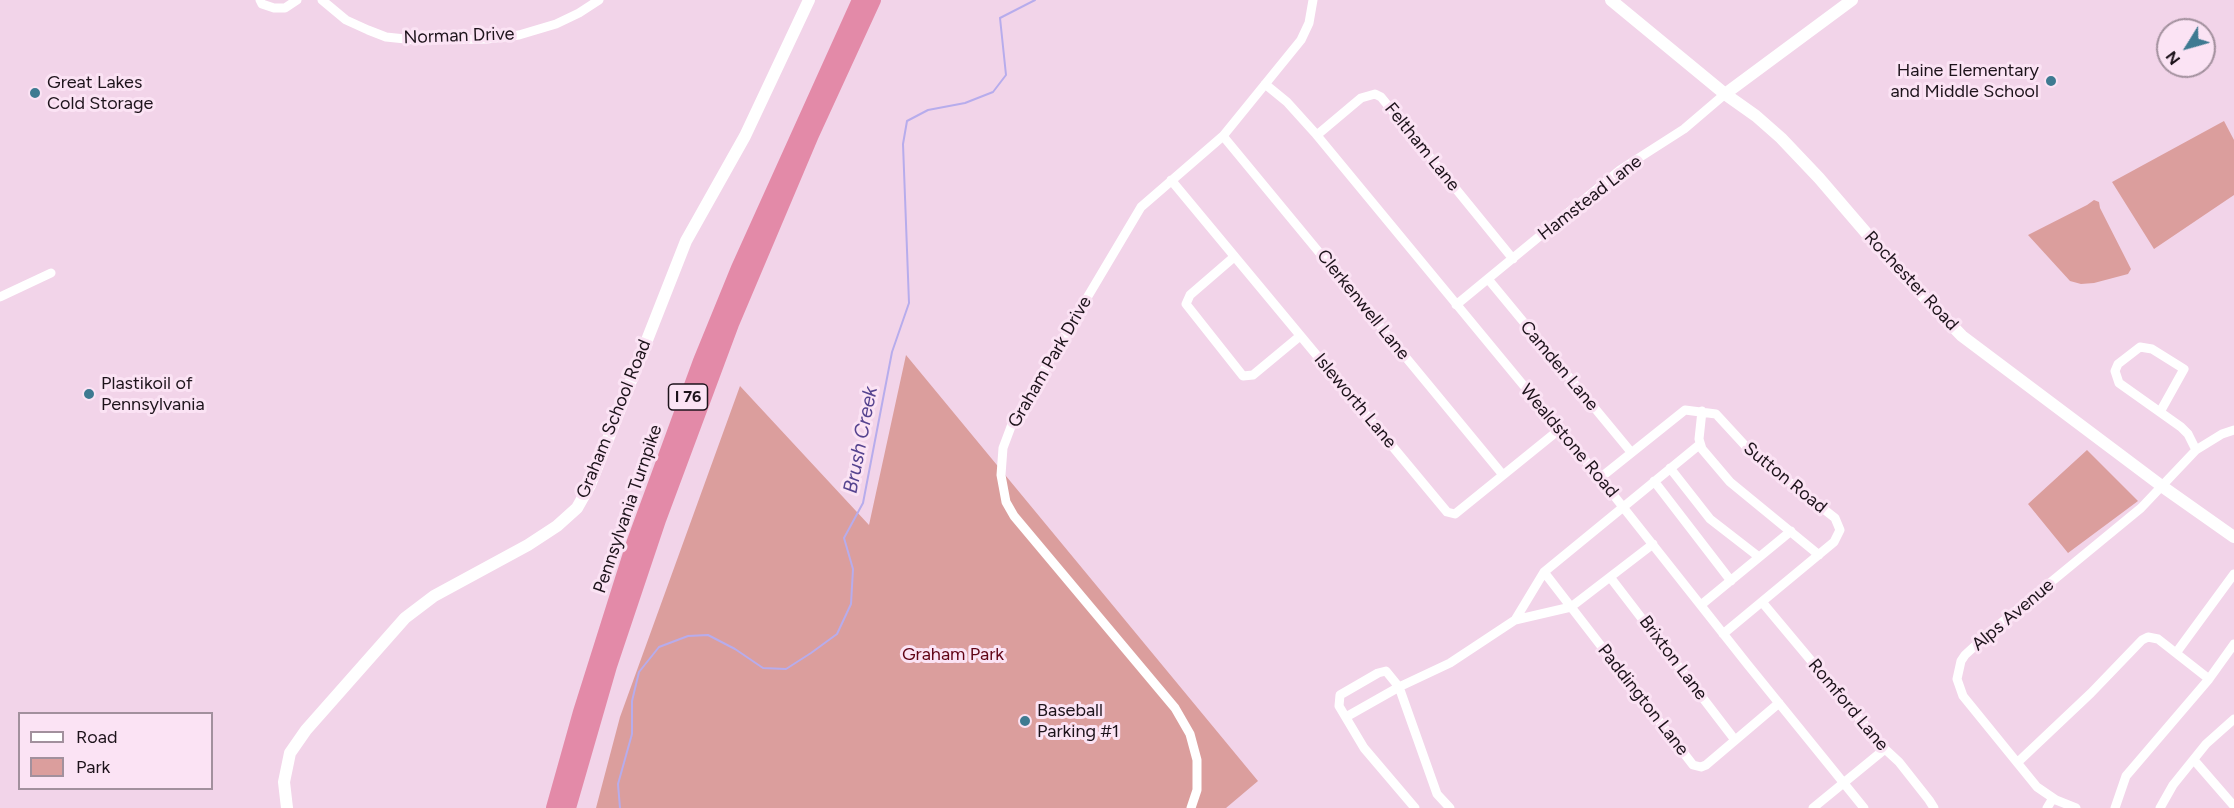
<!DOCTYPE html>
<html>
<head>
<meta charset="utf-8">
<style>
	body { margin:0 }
	#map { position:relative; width:2234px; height:808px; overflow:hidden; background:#f2d4e9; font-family:Figtree,sans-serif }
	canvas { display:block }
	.legend { position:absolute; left:18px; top:712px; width:195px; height:78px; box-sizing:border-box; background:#fbe3f4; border:2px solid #a2909d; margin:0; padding:8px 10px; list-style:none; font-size:18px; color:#1d131b }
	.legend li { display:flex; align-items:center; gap:12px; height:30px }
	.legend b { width:30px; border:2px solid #a2909d }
	.north { position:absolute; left:2156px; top:18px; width:60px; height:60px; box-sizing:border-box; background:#fbe3f4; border:2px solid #a2909d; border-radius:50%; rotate:233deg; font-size:16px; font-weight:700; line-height:24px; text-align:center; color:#1d131b }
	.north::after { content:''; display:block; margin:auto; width:21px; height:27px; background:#3e7a91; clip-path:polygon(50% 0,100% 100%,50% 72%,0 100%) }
</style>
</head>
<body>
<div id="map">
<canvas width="2234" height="808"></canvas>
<ul class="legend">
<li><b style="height:8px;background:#fff"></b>Road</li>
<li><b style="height:16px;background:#db9e9d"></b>Park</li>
</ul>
<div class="north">N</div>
</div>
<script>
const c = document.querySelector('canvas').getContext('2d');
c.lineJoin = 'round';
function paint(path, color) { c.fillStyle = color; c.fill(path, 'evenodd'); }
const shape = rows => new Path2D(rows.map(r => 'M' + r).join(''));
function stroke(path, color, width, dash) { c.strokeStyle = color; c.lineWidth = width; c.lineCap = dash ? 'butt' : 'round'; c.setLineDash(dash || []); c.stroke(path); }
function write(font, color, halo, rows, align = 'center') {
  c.font = font + ' Figtree,sans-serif'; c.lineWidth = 6; c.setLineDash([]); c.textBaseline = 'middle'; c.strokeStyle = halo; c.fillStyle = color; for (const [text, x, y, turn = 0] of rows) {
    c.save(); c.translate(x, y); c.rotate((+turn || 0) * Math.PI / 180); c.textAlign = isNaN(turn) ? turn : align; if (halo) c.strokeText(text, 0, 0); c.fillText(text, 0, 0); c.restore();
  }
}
paint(shape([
	[2224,121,2234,140,2234,195,2154,249,2112,182],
	[2094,200,2099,202,2100,208,2131,269,2128,274,2094,283,2081,284,2070,281,2028,235,2087,205],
	[906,355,1258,781,1226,808,596,808,620,717,740,386,869,525],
	[2087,450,2138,501,2068,553,2028,504]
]), '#db9e9d');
stroke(shape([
	[620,808,618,784,632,734,632,701,639,672,659,647,688,636,708,635,735,649,763,668,786,669,811,653,837,634,851,604,853,569,844,538,863,503,892,352,909,303,903,144,907,121,928,110,965,103,993,92,1006,75,1000,18,1035,0]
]), '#b7acec', 2);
stroke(shape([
	[260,0,262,4,274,8,285,8,297,0],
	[322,0,346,20,368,30,386,37,415,40,487,39,519,35,556,24,579,13,599,0],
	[1265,84,1287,102,1315,133,1600,478,1748,665,1864,808],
	[1317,135,1361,98,1375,94,1381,97,1513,259],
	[1223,136,1503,475],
	[1171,180,1447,512,1455,514,1560,429],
	[1234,257,1190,295,1186,304,1243,376,1253,375,1300,336],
	[1488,279,1631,452],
	[0,297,51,273],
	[1456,305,1620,170,1684,129,1725,94],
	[1702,411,1699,439,1702,449,1730,482,1819,555],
	[2160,412,2184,369,2152,349,2140,347,2118,364,2115,371,2119,383,2181,427,2188,434,2196,450],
	[1670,468,1710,519,1759,557],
	[1600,478,1685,410,1716,414,1751,452,1835,518,1840,530,1834,542,1723,634],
	[1654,481,1731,581],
	[1544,572,1693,765,1701,767,1706,765,1779,703],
	[1610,577,1735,740],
	[1762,602,1885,749,1899,762,1929,800,1934,808],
	[1701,605,1791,531],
	[1515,620,1571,607,1653,544],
	[2176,653,2234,574],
	[1346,717,1399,687,1450,663,1515,620,1544,572,1699,445],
	[2194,760,2234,806],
	[2018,762,2091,693,2142,640,2148,637,2158,639,2209,679],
	[1191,808,1197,790,1197,760,1190,734,1175,708,1014,516,1006,502,1001,475,1003,448,1012,424,1141,207,1223,136,1301,40,1309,23,1313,0],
	[1415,808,1364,748,1339,706,1340,695,1378,673,1386,671,1399,687,1437,794,1450,808],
	[1813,808,1885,749],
	[2047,808,2053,798],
	[2076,808,2056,800,2037,787,1963,696,1957,679,1961,661,1965,655,1989,633,2141,508,2196,450,2222,434,2234,430],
	[2115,808,2126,776,2209,679,2234,644],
	[2160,808,2173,785,2206,744,2234,719]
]), '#fff', 9);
stroke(shape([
	[1611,0,1725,94,1756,116,1781,138,1819,178,1898,270,1962,336,2163,487,2234,537],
	[1725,94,1852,0],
	[287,808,284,782,290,753,306,730,405,618,434,596,528,545,557,526,577,508,590,485,686,241,745,136,809,0]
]), '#fff', 12);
stroke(shape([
	[554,808,581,712,635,541,701,361,739,268,860,0],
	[568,808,609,666,658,520,731,324,811,135,873,0]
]), '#e38aa8', 16);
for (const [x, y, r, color] of [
	[2051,81,6,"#3e7a91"],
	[35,93,6,"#3e7a91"],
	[89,394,6,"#3e7a91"],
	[1025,721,6,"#3e7a91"]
]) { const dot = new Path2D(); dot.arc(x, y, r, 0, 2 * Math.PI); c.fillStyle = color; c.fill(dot); stroke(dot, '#fbe3f4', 2); }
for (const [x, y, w] of [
	[688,397,39]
]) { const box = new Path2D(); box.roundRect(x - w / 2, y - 13, w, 26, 4.5); c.fillStyle = '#fbe3f4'; c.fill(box); stroke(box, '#1d131b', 1.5); }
write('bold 16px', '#1d131b', null, [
	["I 76",688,397]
]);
write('18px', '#1d131b', '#fbe3f4', [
	["Norman Drive",459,36,-2],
	["Feltham Lane",1422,147,51],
	["Hamstead Lane",1590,198,-38],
	["Rochester Road",1911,281,47],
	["Clerkenwell Lane",1363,305,51],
	["Graham Park Drive",1050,362,-60],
	["Camden Lane",1559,366,50],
	["Isleworth Lane",1355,401,50],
	["Graham School Road",614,419,-68],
	["Wealdstone Road",1569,441,50],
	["Sutton Road",1785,478,39],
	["Pennsylvania Turnpike",628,509,-71],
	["Alps Avenue",2013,615,-40],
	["Brixton Lane",1673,658,53],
	["Paddington Lane",1643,700,52],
	["Romford Lane",1848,705,50]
]);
write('18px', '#1d131b', '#fbe3f4', [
	["Haine Elementary",2039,71,"right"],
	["and Middle School",2039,92,"right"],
	["Great Lakes",47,83],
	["Cold Storage",47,104],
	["Plastikoil of",101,384],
	["Pennsylvania",101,405],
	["Baseball",1037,711],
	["Parking #1",1037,732]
], 'left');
write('18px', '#600415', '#fbe3f4', [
	["Graham Park",953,655]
]);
write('italic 20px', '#55438f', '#fbe3f4', [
	["Brush Creek",861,440,-79]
]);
</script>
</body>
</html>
